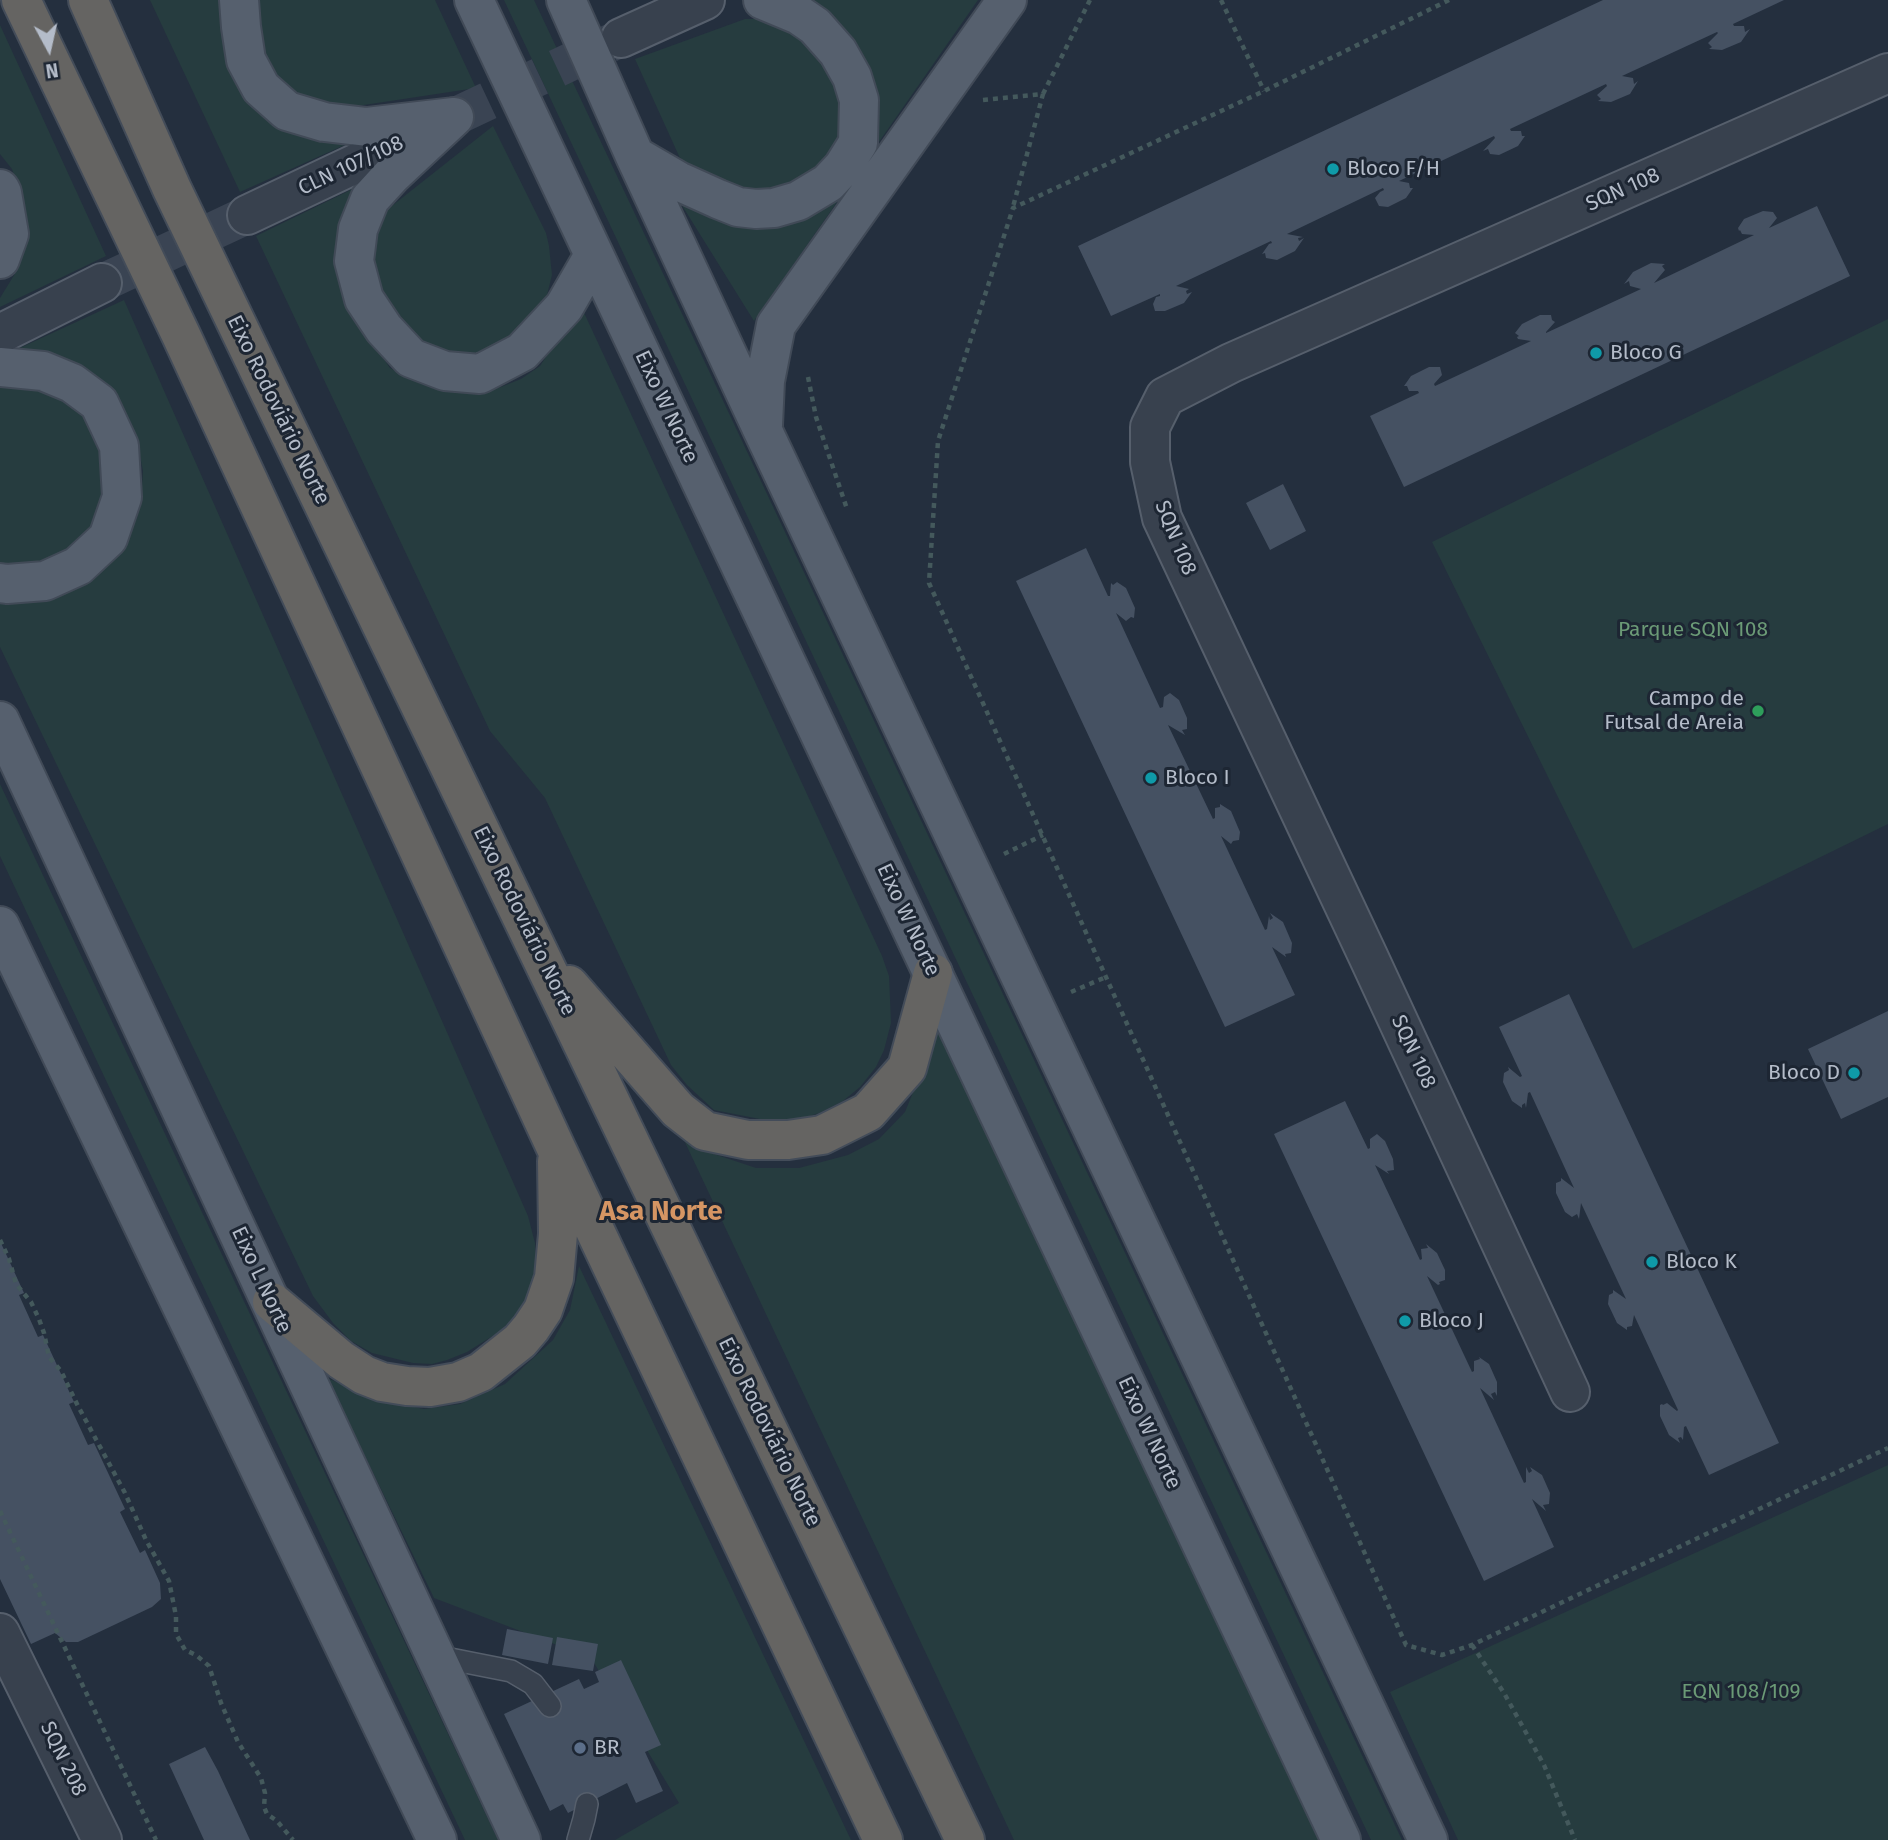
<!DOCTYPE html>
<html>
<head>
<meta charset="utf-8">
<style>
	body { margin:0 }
	#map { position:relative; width:1888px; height:1840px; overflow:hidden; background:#242f3e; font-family:"Fira Sans",sans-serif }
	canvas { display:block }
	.north { position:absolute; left:14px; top:14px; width:70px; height:70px; -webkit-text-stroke:5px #1d2633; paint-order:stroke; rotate:172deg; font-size:19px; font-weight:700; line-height:28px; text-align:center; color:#b4bcc9 }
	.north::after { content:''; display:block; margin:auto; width:24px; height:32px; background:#b4bcc9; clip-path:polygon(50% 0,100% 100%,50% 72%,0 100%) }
</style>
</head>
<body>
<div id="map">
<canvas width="1888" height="1840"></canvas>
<div class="north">N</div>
</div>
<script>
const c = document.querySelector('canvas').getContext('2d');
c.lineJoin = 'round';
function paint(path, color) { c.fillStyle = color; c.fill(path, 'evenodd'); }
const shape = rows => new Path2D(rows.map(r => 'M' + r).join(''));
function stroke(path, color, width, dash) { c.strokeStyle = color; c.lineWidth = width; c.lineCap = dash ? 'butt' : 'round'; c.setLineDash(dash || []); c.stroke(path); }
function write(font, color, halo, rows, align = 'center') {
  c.font = font + ' "Fira Sans",sans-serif'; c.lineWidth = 6; c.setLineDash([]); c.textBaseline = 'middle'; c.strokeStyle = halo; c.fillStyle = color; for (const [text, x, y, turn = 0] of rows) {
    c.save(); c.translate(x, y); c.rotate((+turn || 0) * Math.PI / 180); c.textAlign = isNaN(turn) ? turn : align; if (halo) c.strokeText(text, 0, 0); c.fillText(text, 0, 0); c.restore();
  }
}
paint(shape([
	[150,0,224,0,222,31,226,50,349,143,240,192],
	[253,0,435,0,476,88,344,108,328,108,284,88,258,55],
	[504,0,534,0,1402,1840,1371,1840],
	[797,0,978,0,754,321,678,199,719,221,750,225,869,147],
	[745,19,764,19,787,27,826,59,845,121,843,140,814,177,750,195,690,171,679,156,635,59],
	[0,25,106,256,0,307,0,298,16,272,21,255,20,194,12,169,0,154],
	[493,126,546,233,549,246,552,275,547,295,533,322,489,354,449,358,429,352,385,319,372,260,374,236,380,220,388,209],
	[367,182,371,340,390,368,421,384,475,390,501,387,521,379,540,366,580,304,882,956,889,976,891,1023,884,1050,876,1067,860,1087,843,1101,819,1113,800,1119,770,1121,714,1110,687,1085,671,1065,545,798,490,731,256,236],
	[124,300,528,1216,535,1243,536,1266,532,1284,525,1300,513,1318,499,1332,467,1352,447,1360,432,1364,413,1363,372,1353,351,1341,333,1323,313,1296,0,647,0,598,121,549,137,518,141,501,143,471,137,441,129,422,9,353],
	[1888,319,1888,824,1633,949,1432,542],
	[8,386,55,391,94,421,111,472,91,533,55,561,0,567,0,388],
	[0,784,498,1840,465,1840,0,856],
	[935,1022,1323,1840,1014,1840,683,1138,708,1152,756,1168,799,1168,848,1155,879,1139,905,1112,920,1075],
	[579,1266,851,1840,615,1840,679,1803,591,1658,434,1598,327,1378,379,1400,424,1409,460,1404,505,1384,553,1340,570,1310],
	[1888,1465,1888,1840,1458,1840,1390,1692]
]), '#263c3f');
paint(shape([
	[1603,0,1784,0,1733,24,1734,26,1744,26,1745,32,1750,29,1741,42,1722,50,1709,49,1712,47,1708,43,1718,33,1717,32,1622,76,1633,78,1634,84,1638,81,1630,94,1611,102,1598,101,1601,99,1597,95,1607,86,1606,84,1510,129,1511,131,1521,131,1522,136,1525,136,1518,146,1499,155,1490,154,1488,149,1483,151,1495,138,1494,136,1399,181,1409,183,1410,188,1413,188,1406,198,1388,207,1379,206,1375,198,1380,192,1384,190,1383,188,1287,234,1303,237,1298,238,1299,241,1304,238,1295,251,1277,260,1266,258,1265,253,1262,254,1269,244,1272,243,1271,241,1176,286,1189,289,1186,291,1187,294,1192,292,1184,303,1165,311,1155,311,1153,304,1156,297,1160,296,1160,294,1111,316,1078,246],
	[1817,206,1850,276,1404,487,1370,416,1419,393,1418,391,1409,391,1407,386,1404,386,1411,376,1429,367,1440,367,1442,375,1434,384,1435,386,1531,341,1518,339,1517,337,1519,336,1515,333,1522,324,1540,315,1551,315,1552,320,1555,322,1546,332,1546,333,1641,289,1630,286,1629,281,1624,284,1633,272,1651,263,1665,264,1662,266,1665,270,1654,283,1754,235,1742,234,1740,230,1739,231,1738,228,1744,219,1763,211,1773,212,1777,218,1769,228],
	[1283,484,1306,531,1270,550,1246,503],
	[1086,548,1108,596,1110,596,1111,583,1113,585,1117,582,1126,588,1135,608,1134,618,1131,617,1126,621,1116,613,1160,708,1163,707,1164,697,1170,693,1179,700,1187,718,1187,729,1182,730,1185,735,1168,725,1213,819,1215,818,1215,808,1220,807,1220,804,1231,811,1240,832,1239,840,1233,841,1231,844,1221,836,1265,930,1267,929,1269,916,1270,920,1273,918,1270,913,1283,922,1292,943,1291,953,1285,954,1286,957,1272,947,1295,995,1225,1027,1016,581],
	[1569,994,1779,1443,1709,1475,1686,1426,1684,1427,1683,1440,1681,1437,1678,1438,1680,1443,1669,1435,1660,1416,1660,1405,1662,1404,1663,1405,1667,1403,1677,1411,1678,1410,1634,1315,1632,1326,1627,1327,1627,1330,1617,1323,1608,1304,1609,1295,1613,1293,1613,1290,1626,1299,1581,1203,1579,1219,1577,1214,1572,1217,1565,1212,1556,1193,1556,1183,1561,1181,1561,1178,1574,1188,1530,1092,1528,1093,1526,1108,1525,1103,1522,1105,1522,1108,1512,1101,1503,1082,1504,1073,1509,1070,1508,1067,1520,1077,1522,1076,1499,1027],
	[1888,1011,1888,1097,1841,1119,1808,1049],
	[1345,1101,1368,1149,1370,1148,1370,1139,1377,1134,1385,1141,1393,1159,1394,1170,1387,1171,1389,1174,1375,1165,1420,1260,1422,1259,1421,1249,1428,1248,1426,1244,1437,1253,1445,1270,1445,1280,1439,1282,1440,1284,1438,1285,1427,1276,1472,1372,1474,1371,1474,1361,1480,1359,1479,1357,1489,1364,1497,1382,1497,1396,1495,1392,1491,1394,1494,1400,1480,1388,1524,1483,1526,1482,1526,1467,1529,1473,1532,1471,1530,1467,1542,1475,1550,1493,1549,1504,1543,1505,1546,1511,1532,1499,1554,1547,1484,1581,1274,1134],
	[0,1241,24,1293,19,1295,38,1337,43,1335,74,1402,69,1404,88,1445,94,1443,125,1509,120,1512,140,1553,145,1550,160,1583,161,1599,152,1607,78,1642,66,1642,55,1633,31,1644,0,1579],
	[507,1629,553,1638,548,1664,502,1655],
	[557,1637,598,1644,593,1671,552,1665],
	[621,1660,661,1745,645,1752,663,1791,636,1803,627,1783,568,1813,563,1804,550,1811,504,1714,579,1679,584,1689,599,1682,595,1672],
	[205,1747,218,1771,250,1840,204,1840,169,1764]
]), '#455162');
stroke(shape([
	[454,117,619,39],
	[102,283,247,215]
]), '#3a4453', 38, [38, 19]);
const service = shape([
	[435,1656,511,1671,533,1684,550,1706],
	[578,1840,584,1819,587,1804]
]);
const minor = shape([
	[1570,1392,1368,956,1162,518,1150,462,1150,427,1165,397,1231,363,1888,73],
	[0,1633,102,1840]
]);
const tertiary = shape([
	[621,38,705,0],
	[247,215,446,121],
	[0,334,102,283]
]);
const primary = shape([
	[239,0,241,27,246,60,261,88,287,111,324,122,367,127,454,117],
	[474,0,1341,1840],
	[566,0,635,156,763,431,1428,1840],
	[454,117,391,176,370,199,358,229,354,261,364,299,384,329,411,358,445,371,480,374,522,352,564,307,594,255],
	[635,156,678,181,718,199,738,207,756,209,774,208,798,201,828,183,843,167,858,143,859,100,852,77,838,52,815,26,799,15,763,0],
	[0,189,2,193,9,234,0,259],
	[0,367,43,371,72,383,99,403,119,446,122,497,108,538,78,566,45,581,7,584,0,583],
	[763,425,765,381,776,325,1007,0],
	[0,721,521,1840],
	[0,926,437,1840]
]);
const trunk = shape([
	[21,0,181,335,556,1148,883,1840],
	[88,0,172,189,965,1840],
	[569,985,678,1110,705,1131,748,1140,788,1140,822,1135,868,1112,907,1068,933,973],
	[272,1302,341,1360,364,1375,382,1382,407,1386,430,1387,458,1382,481,1372,520,1341,531,1328,543,1310,554,1278,558,1234,557,1161]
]);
stroke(service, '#565f6c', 24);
stroke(minor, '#565f6c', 42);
stroke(tertiary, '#565f6c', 42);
stroke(primary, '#414a57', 42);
stroke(trunk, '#434c59', 42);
stroke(shape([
	[1221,0,1264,91],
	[1449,0,1264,91,1013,208,938,441,929,583,1406,1645,1442,1655,1472,1645,1888,1448],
	[1043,94,1090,0],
	[983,100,1043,94,1013,207],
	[808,377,816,417,847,509],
	[1004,854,1043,835],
	[1071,992,1106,977],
	[0,1240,9,1259,16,1284,31,1302,39,1319,44,1333,49,1357,61,1371,78,1406,125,1493,146,1540,169,1581,176,1616,176,1634,185,1650,196,1655,209,1666,221,1703,238,1742,261,1778,265,1793,264,1807,267,1814,277,1821,293,1840],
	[0,1511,156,1840],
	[1472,1645,1504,1693,1544,1765,1575,1840]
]), '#44595c', 4.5, [5, 5]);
stroke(service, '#38414e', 21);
stroke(minor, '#38414e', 38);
stroke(tertiary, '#38414e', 38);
stroke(primary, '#56606e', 38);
stroke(trunk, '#656462', 38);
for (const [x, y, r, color] of [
	[1333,169,7,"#0f9aa8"],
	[1596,353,7,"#0f9aa8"],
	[1758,711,7,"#2e9e5b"],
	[1151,778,7,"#0f9aa8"],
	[1854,1073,7,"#0f9aa8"],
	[1652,1262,7,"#0f9aa8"],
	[1405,1321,7,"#0f9aa8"],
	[580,1748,7,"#5c6f8a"]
]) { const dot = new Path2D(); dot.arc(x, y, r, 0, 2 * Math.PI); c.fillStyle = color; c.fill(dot); stroke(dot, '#1d2633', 2.5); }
write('21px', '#b4bcc9', '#1d2633', [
	["CLN 107/108",351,166,-25],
	["SQN 108",1623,190,-24],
	["Eixo W Norte",666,407,65],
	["Eixo Rodoviário Norte",278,410,64],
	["SQN 108",1175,538,68],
	["Eixo W Norte",908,920,65],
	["Eixo Rodoviário Norte",524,921,64],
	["SQN 108",1413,1052,65],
	["Eixo L Norte",261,1280,65],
	["Eixo Rodoviário Norte",769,1432,64],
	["Eixo W Norte",1149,1433,65],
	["SQN 208",63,1759,64]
]);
write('21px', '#b4bcc9', '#1d2633', [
	["Bloco F/H",1347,169],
	["Bloco G",1610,353],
	["Campo de",1744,699,"right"],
	["Futsal de Areia",1744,723,"right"],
	["Bloco I",1165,778],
	["Bloco D",1840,1073,"right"],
	["Bloco K",1666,1262],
	["Bloco J",1419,1321],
	["BR",594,1748]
], 'left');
write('21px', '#6b9a76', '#1d2633', [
	["Parque SQN 108",1693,630],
	["EQN 108/109",1741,1692]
]);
write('bold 28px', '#d59563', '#1d2633', [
	["Asa Norte",661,1212]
]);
</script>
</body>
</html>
